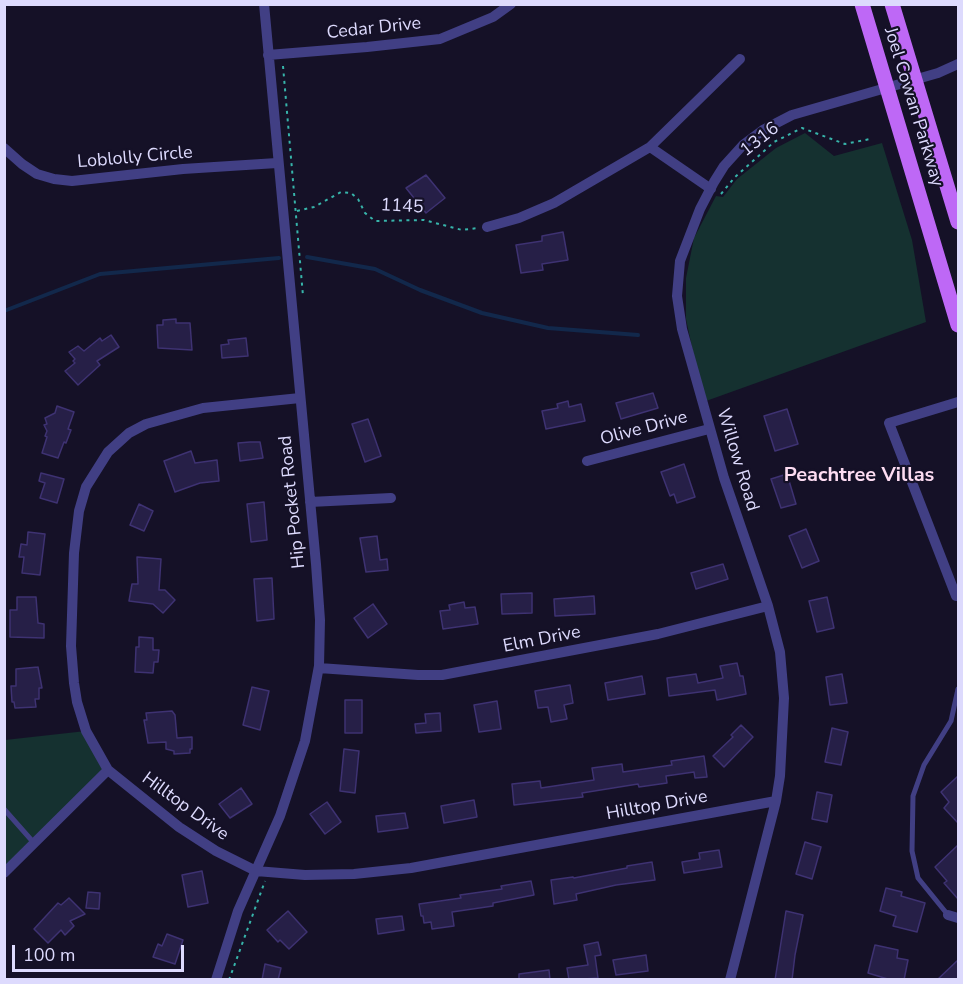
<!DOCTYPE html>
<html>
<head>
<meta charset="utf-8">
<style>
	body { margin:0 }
	#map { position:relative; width:963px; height:984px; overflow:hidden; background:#151127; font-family:"Nunito Sans",sans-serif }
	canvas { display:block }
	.frame { position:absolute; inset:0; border:6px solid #dddafd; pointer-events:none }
	.scale { position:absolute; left:12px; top:945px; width:172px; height:27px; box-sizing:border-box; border:3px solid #dddafd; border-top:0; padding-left:8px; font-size:18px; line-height:21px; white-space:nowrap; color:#dddafd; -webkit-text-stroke:4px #151127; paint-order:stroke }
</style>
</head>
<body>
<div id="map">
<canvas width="963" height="984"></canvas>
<div class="frame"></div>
<div class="scale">100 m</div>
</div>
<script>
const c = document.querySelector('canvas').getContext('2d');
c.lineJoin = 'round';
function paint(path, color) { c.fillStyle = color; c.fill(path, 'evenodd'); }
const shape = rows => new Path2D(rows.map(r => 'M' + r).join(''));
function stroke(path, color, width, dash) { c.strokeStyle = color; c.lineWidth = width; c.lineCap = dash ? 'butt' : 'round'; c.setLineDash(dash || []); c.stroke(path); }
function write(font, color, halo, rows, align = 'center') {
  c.font = font + ' "Nunito Sans",sans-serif'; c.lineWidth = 4.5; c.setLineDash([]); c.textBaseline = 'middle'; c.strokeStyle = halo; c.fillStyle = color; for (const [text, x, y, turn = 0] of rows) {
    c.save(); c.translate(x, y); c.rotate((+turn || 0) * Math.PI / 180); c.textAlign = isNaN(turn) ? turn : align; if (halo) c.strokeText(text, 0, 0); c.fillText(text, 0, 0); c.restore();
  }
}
paint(shape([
	[805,133,834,156,882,143,912,240,926,322,706,401,698,375,686,319,686,278,694,238,716,196,723,197,737,179,776,148],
	[86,731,108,770,5,873,5,740]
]), '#153130');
stroke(shape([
	[307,257,375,269,420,290,482,313,548,328,638,335],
	[4,311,100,274,279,258]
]), '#12284b', 4);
const building = shape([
	[426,175,445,198,426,213,406,188,426,175],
	[563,232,568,260,542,264,543,270,521,273,516,245,542,241,542,236,563,232],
	[176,319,176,323,190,323,192,350,158,348,157,325,163,325,163,320,176,319],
	[111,335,119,347,97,361,100,365,78,385,65,371,75,363,73,361,75,359,69,352,78,346,84,351,100,338,102,341,111,335],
	[246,338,248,356,222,358,221,345,229,344,228,340,246,338],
	[653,393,658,408,621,419,616,403,653,393],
	[568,401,569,407,581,404,585,421,546,429,542,411,558,408,557,404,568,401],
	[57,406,74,412,68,429,71,430,66,443,64,442,58,458,42,453,47,437,45,436,47,431,44,425,47,424,45,418,55,413,57,406],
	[787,409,798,444,775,451,764,416,787,409],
	[368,419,381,456,365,462,352,424,368,419],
	[250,442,260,442,263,458,240,461,238,443,250,442],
	[191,451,195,463,217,460,219,481,200,483,175,492,164,461,191,451],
	[684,464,695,497,677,503,674,494,670,496,661,472,684,464],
	[41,473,64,479,57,503,40,498,45,483,39,481,41,473],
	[787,474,796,504,781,508,771,479,787,474],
	[264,502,267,540,251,542,247,504,264,502],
	[139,504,153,511,144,531,130,525,139,504],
	[806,529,819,561,802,568,789,536,806,529],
	[28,532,45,534,40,575,22,573,24,557,19,557,21,544,27,545,28,532],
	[377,536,380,560,387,559,388,570,366,572,360,538,377,536],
	[137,557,161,559,159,590,165,590,175,600,163,613,153,604,129,601,132,584,138,584,137,557],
	[723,564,728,579,696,589,691,573,723,564],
	[272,578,274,619,257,621,254,579,272,578],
	[532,593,532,613,502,614,501,594,532,593],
	[594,596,595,614,555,616,554,599,594,596],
	[17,597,36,597,38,623,44,624,44,638,10,637,10,610,17,610,17,597],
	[827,597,834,628,817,632,809,601,827,597],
	[464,602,465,608,475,607,478,624,443,629,440,611,450,610,449,605,464,602],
	[373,604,387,624,368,638,354,618,373,604],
	[139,637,153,638,153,650,159,650,158,662,154,662,153,673,135,672,136,647,139,647,139,637],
	[737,663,740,676,743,676,746,694,717,700,715,690,669,696,667,678,696,674,698,683,723,678,720,666,737,663],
	[38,667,42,688,39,688,39,699,35,699,36,707,15,708,14,702,12,702,11,686,16,686,16,669,38,667],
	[842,674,847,703,830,705,826,677,842,674],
	[642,676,645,694,608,700,605,683,642,676],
	[570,685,573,703,564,705,567,719,551,722,548,707,538,708,535,691,570,685],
	[252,687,269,691,260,730,243,725,252,687],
	[345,700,362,700,362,733,345,733,345,700],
	[497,701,501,729,479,732,474,705,497,701],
	[172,711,175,715,177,738,192,737,192,749,190,749,190,753,174,754,174,751,166,749,166,742,148,743,144,720,147,720,146,713,172,711],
	[440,713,441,731,416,733,415,724,426,723,425,714,440,713],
	[741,725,753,737,724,767,713,756,733,737,731,735,741,725],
	[832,728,848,732,841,765,825,762,832,728],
	[344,749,359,751,355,793,340,791,344,749],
	[704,756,707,777,695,778,694,772,666,776,667,783,639,787,638,784,582,793,583,797,514,805,512,784,540,781,541,788,594,780,592,768,622,764,623,772,672,765,671,761,704,756],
	[958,776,958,823,944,808,949,802,941,792,958,776],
	[241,788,252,804,230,818,219,804,241,788],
	[817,792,832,795,827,822,812,819,817,792],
	[474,800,477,817,444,823,441,806,474,800],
	[327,802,341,822,325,834,310,814,327,802],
	[405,813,408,828,378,832,376,816,405,813],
	[805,842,821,847,812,879,796,874,805,842],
	[958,845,958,899,944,883,947,881,935,867,958,845],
	[719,850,722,867,684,873,682,862,700,859,699,853,719,850],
	[652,862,655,880,616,885,576,894,577,900,554,904,551,880,573,877,574,878,627,868,627,866,652,862],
	[202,871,208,903,188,907,182,875,202,871],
	[531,881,534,895,493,903,493,906,452,912,454,926,432,929,431,922,424,923,423,916,421,916,419,904,461,898,460,895,502,889,501,886,531,881],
	[886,888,902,892,901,896,925,903,917,932,893,926,896,916,880,911,886,888],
	[88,892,100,893,99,909,86,908,88,892],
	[69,898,85,914,70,921,74,926,65,935,61,930,48,943,34,929,58,903,61,905,69,898],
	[288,911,307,932,289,949,280,940,278,942,267,930,288,911],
	[786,911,803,915,795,955,792,980,775,980,786,911],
	[402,916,404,930,378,934,376,919,402,916],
	[167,934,183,940,175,964,153,957,158,944,162,946,167,934],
	[598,942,601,955,595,956,598,978,569,980,567,968,588,965,584,945,598,942],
	[875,945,898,950,897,958,908,960,904,980,891,980,868,973,875,945],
	[646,955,648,971,616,975,613,960,646,955],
	[958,960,958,980,937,980,958,960],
	[265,964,281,968,278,980,262,980,265,964],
	[549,970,550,980,519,980,519,974,549,970]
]);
paint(building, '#261f47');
stroke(building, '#3e3272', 1.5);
stroke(shape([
	[283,66,303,296],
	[721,194,735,177,774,142,802,128,845,144,870,139],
	[297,211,314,207,341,192,351,193,358,199,365,213,375,221,424,220,462,230,478,228],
	[229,980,265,881]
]), '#37b4aa', 2, [3, 4.5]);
stroke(shape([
	[4,809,34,843],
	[948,915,918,878,912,851,913,796,924,765,951,721,958,689]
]), '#413f84', 5);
stroke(shape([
	[268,55,367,47,440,39,493,17,511,4],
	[650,147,711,189],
	[4,148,22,164,37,174,54,179,72,181,183,169,277,163],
	[487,227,519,218,554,203,650,147,740,59],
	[300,398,203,408,146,424,129,433,108,452,86,487,79,511,74,553,71,646,74,683,77,702,86,731,108,770,179,827,216,851,256,871,305,875,354,874,411,868,776,801],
	[587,461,709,429],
	[310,502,391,498],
	[956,596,889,423,958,402],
	[319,668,418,675,442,675,658,634,768,606],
	[4,873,108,770],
	[948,915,958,918],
	[216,980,238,911,280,816,305,741,319,666,320,620,316,564,264,4],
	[730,980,776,801,780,776,784,698,780,652,768,606,724,478,682,329,677,296,680,261,700,209,714,182,724,166,743,145,763,130,792,115,938,73,958,64]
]), '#413f84', 10);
stroke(shape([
	[862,4,958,325],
	[892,4,958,222]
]), '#be68f6', 15);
write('18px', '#dddafd', '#151127', [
	["Cedar Drive",374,29,-6],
	["Joel Cowan Parkway",913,107,73],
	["1316",760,140,-38],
	["Loblolly Circle",135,158,-5],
	["1145",402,207,3],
	["Olive Drive",644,429,-15],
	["Willow Road",737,460,73],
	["Hip Pocket Road",293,502,-96],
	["Elm Drive",542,640,-11],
	["Hilltop Drive",657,806,-10],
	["Hilltop Drive",185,807,36]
]);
write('bold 20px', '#fddcf2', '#151127', [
	["Peachtree Villas",859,476]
]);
</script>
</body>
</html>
